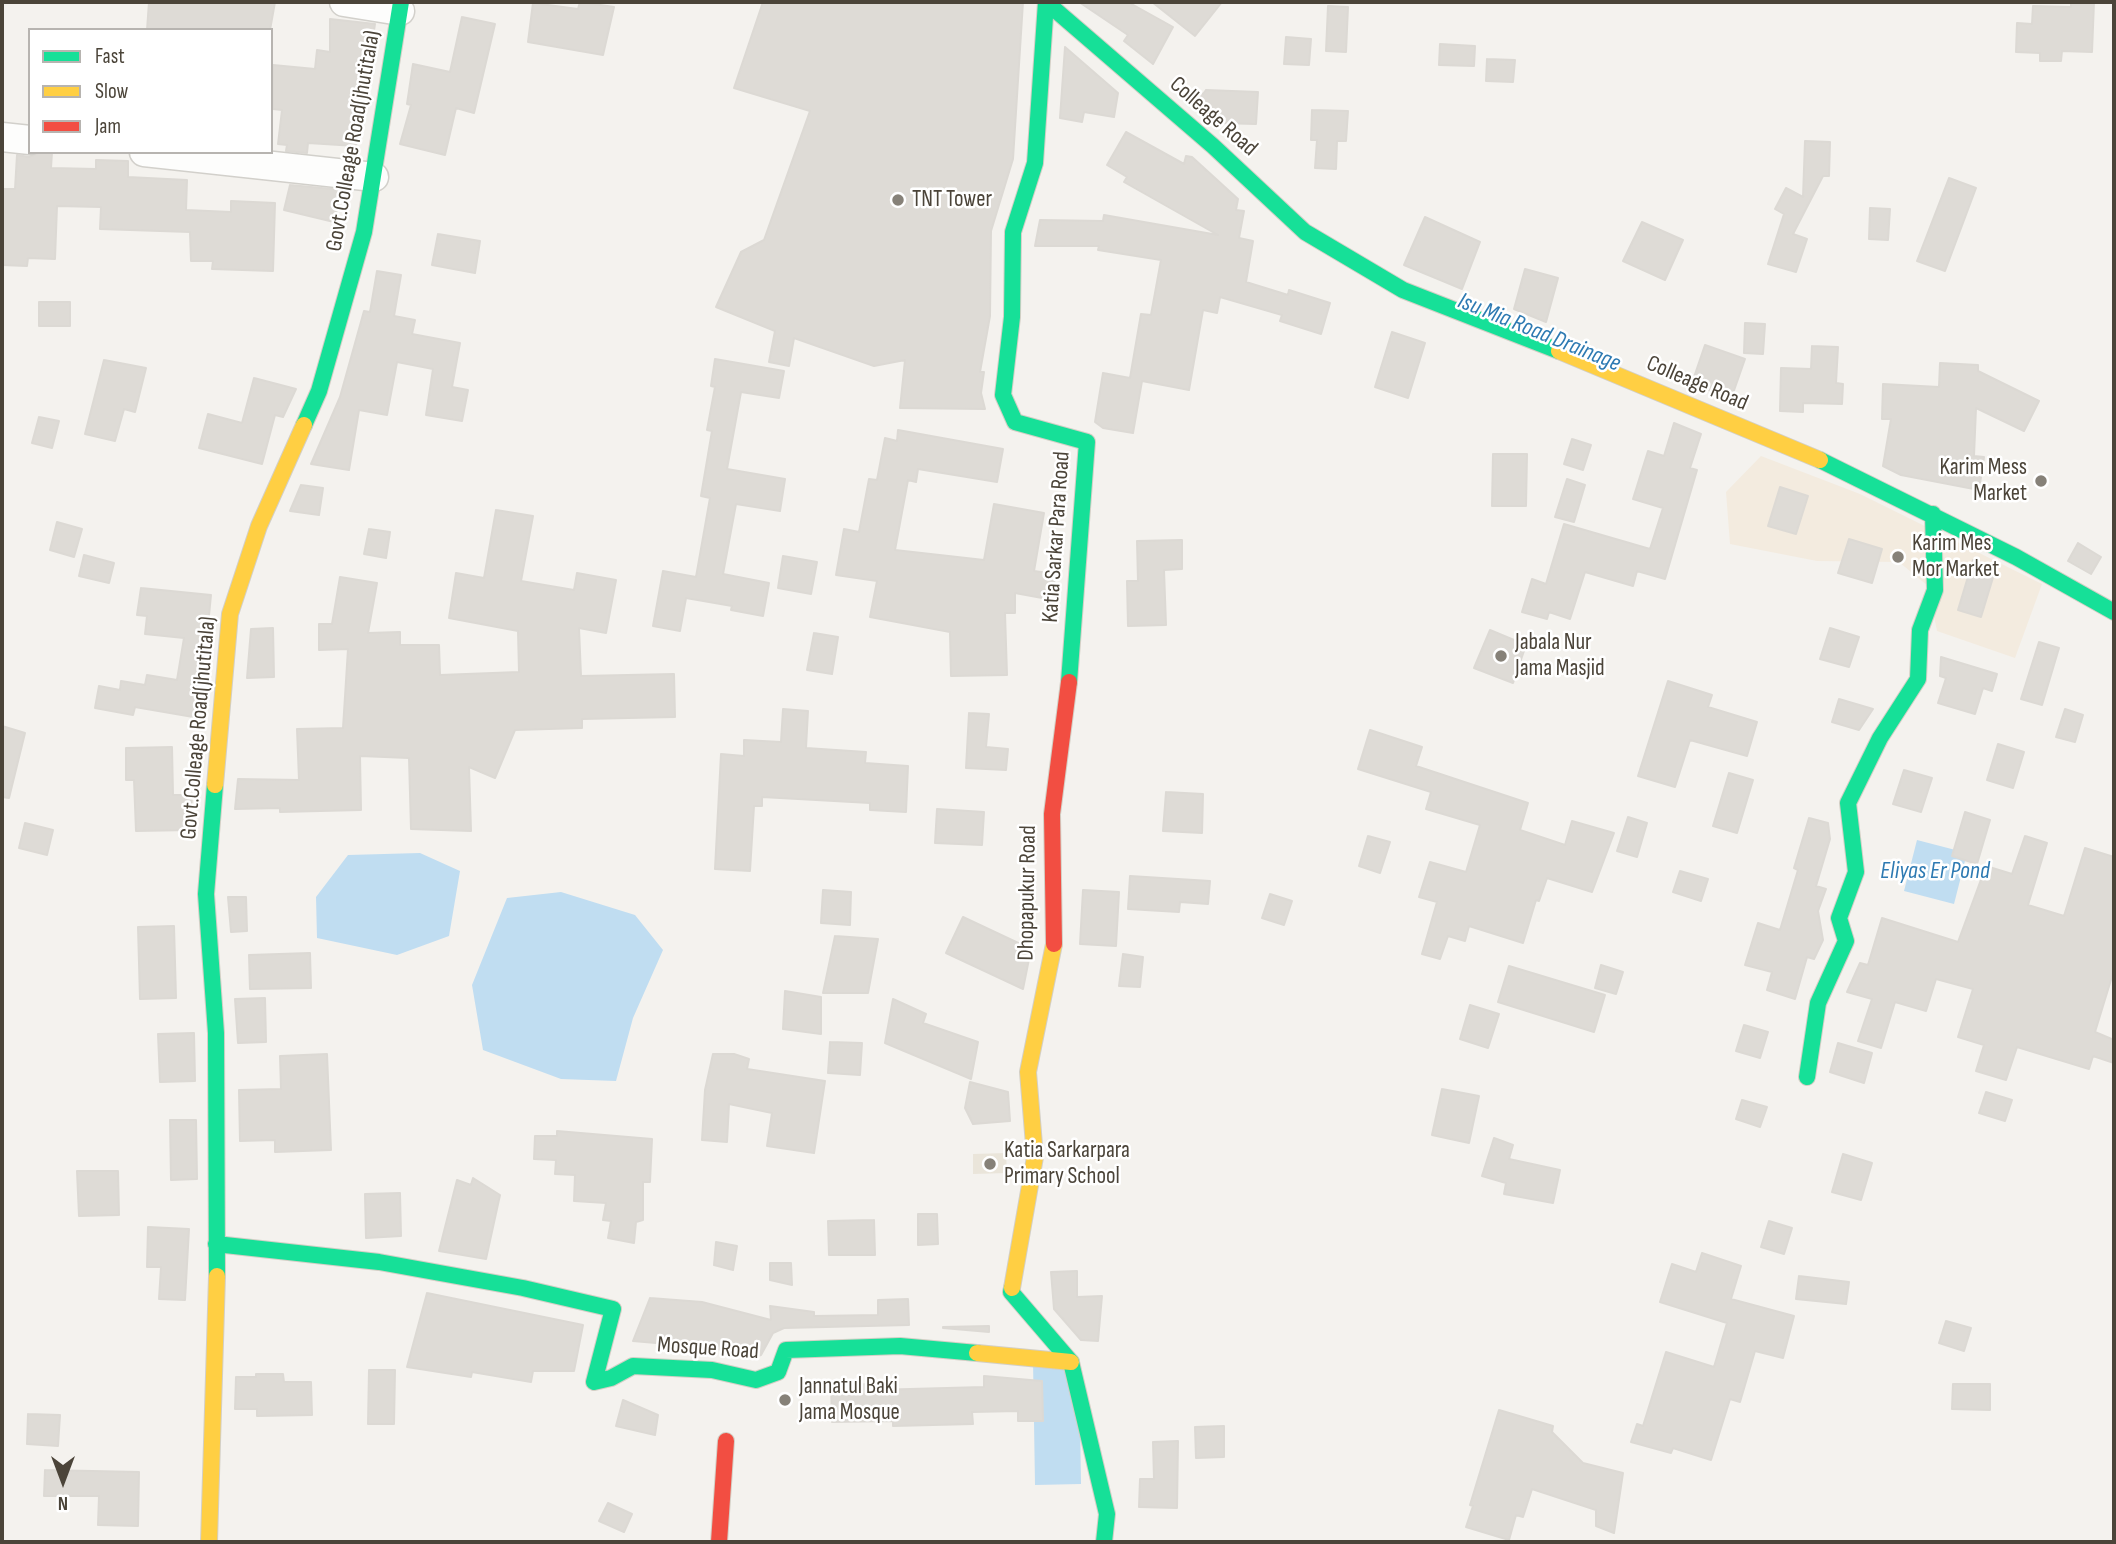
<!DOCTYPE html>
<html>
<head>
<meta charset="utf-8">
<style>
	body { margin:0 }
	#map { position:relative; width:2116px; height:1544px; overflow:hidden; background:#f4f2ee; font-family:"Sofia Sans Condensed",sans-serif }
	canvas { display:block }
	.frame { position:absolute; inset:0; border:4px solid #4b4439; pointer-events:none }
	.legend { position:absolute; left:28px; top:28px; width:245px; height:126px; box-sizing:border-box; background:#fff; border:2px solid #b7b4b0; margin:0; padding:9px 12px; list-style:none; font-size:21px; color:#4b4439 }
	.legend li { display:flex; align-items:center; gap:14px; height:35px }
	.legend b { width:35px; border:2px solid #b7b4b0 }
	.north { position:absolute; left:28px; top:1446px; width:70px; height:70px; -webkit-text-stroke:5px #fff; paint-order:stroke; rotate:180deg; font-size:19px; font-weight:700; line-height:28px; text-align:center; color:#4b4439 }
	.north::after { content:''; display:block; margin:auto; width:24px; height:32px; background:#4b4439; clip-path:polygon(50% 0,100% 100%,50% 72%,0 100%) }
</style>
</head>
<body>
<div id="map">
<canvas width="2116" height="1544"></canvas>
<div class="frame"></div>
<ul class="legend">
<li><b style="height:9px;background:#16e098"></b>Fast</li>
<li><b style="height:9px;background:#ffcf43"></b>Slow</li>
<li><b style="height:9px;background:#f24e42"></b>Jam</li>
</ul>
<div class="north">N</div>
</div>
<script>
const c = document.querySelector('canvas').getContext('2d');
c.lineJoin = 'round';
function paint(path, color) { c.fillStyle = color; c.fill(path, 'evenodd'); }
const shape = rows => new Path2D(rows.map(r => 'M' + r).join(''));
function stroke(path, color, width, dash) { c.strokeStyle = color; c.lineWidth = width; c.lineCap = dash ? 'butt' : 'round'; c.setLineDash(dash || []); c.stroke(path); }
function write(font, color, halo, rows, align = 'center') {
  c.font = font + ' "Sofia Sans Condensed",sans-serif'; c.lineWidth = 5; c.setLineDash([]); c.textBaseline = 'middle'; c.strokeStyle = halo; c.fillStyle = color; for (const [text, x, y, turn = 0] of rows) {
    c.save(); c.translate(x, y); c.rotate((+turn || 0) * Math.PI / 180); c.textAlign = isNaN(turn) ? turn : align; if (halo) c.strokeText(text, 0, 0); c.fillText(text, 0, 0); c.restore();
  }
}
paint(shape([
	[1761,456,1860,494,2042,584,2015,658,1937,631,1928,586,1899,562,1817,561,1730,544,1726,492]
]), '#f3ebdf');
paint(shape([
	[1006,1153,1007,1173,973,1174,973,1154]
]), '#eae5da');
paint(shape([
	[1917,840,1967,853,1954,904,1904,891],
	[420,853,460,871,449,936,397,955,317,938,316,897,348,855],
	[561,892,635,915,663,950,633,1018,616,1081,561,1079,483,1050,472,985,507,898],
	[1033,1360,1079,1360,1081,1484,1035,1485]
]), '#c0ddf1');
const building = shape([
	[149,2,275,2,270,30,147,30,149,2],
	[580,2,614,7,603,55,528,42,533,3,578,9,580,2],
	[763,2,1023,2,1013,159,991,231,990,316,980,372,984,372,981,393,985,409,900,408,905,360,874,366,794,338,789,366,769,362,775,331,716,307,741,252,764,240,810,111,734,88,763,2],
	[1079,2,1128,2,1173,27,1153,64,1124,41,1128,35,1079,2],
	[1152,2,1222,2,1195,36,1152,2],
	[2071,2,2094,2,2092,52,2062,51,2061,61,2040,61,2040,53,2016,52,2017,23,2032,24,2033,6,2071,7,2071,2],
	[1328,6,1348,7,1346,52,1326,51,1328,6],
	[462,17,495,24,474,113,456,108,445,155,400,144,411,105,407,104,413,64,450,72,462,17],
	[330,19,375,24,356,146,308,143,307,153,286,151,287,145,278,144,282,110,273,109,273,65,315,69,317,50,330,52,330,19],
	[1286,37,1311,39,1309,65,1284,64,1286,37],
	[1440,44,1475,46,1474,66,1439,65,1440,44],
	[1065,47,1118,93,1114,117,1084,112,1082,122,1060,118,1065,47],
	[1487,59,1515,60,1513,82,1486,81,1487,59],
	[1206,90,1258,92,1256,124,1219,123,1193,100,1199,91,1203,94,1206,90],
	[1312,110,1348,111,1346,141,1337,141,1336,169,1315,168,1317,140,1311,140,1312,110],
	[1126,132,1184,164,1186,156,1192,157,1238,199,1236,210,1244,211,1239,238,1253,241,1246,282,1288,295,1289,290,1330,303,1321,334,1280,321,1282,315,1220,297,1217,313,1203,310,1189,390,1142,381,1133,433,1103,428,1095,422,1103,373,1130,378,1141,314,1151,315,1161,260,1098,250,1099,246,1035,246,1040,220,1103,221,1104,215,1218,235,1124,182,1127,177,1107,165,1126,132],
	[1805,141,1830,142,1829,176,1823,176,1793,234,1807,239,1796,272,1768,264,1784,214,1775,209,1786,188,1803,197,1805,141],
	[41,152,52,152,51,168,96,169,96,160,128,161,128,177,187,180,186,210,231,212,231,201,275,203,273,271,212,269,213,261,191,261,190,232,100,229,101,207,57,206,55,259,28,258,27,266,2,265,2,189,15,189,17,155,29,157,41,152],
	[1949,178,1976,188,1945,271,1917,261,1949,178],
	[290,185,342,190,334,222,284,210,290,185],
	[1870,208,1890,209,1888,240,1869,239,1870,208],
	[1425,217,1480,242,1462,289,1404,265,1425,217],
	[1642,222,1683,240,1665,280,1623,261,1642,222],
	[438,234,480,241,475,273,432,265,438,234],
	[1525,269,1558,278,1546,322,1514,309,1525,269],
	[377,271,401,275,394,316,415,320,412,334,460,343,452,387,468,390,462,421,426,415,433,369,397,362,387,415,359,410,349,470,311,464,340,397,364,311,370,312,377,271],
	[39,302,70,302,70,326,39,326,39,302],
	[1745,323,1765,324,1763,354,1744,353,1745,323],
	[1392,332,1425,343,1408,398,1375,387,1392,332],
	[1705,345,1745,359,1731,399,1692,383,1705,345],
	[1812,346,1838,347,1836,383,1843,384,1842,404,1803,403,1803,412,1780,411,1781,368,1811,369,1812,346],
	[715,359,784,371,779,398,741,392,727,469,785,479,780,511,736,504,723,574,769,583,763,616,731,610,732,606,686,598,680,631,653,626,663,571,696,577,710,498,701,496,712,431,707,430,715,387,711,386,715,359],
	[104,360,146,368,135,412,124,409,115,441,85,434,104,360],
	[1940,363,1978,365,1978,371,2039,401,2024,431,1976,408,1974,456,1984,457,1979,490,1901,475,1883,466,1891,419,1882,419,1883,384,1939,387,1940,363],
	[254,378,296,389,283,417,275,415,262,464,199,448,208,414,242,423,254,378],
	[39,417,59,421,52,448,32,443,39,417],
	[1674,423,1701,434,1690,468,1697,470,1665,579,1637,571,1633,586,1585,572,1570,619,1549,612,1547,619,1522,612,1532,579,1546,584,1564,524,1650,549,1663,508,1633,499,1648,451,1664,456,1674,423],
	[898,430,1003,449,997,482,918,469,916,482,908,480,895,550,984,560,994,504,1044,513,1034,571,1055,574,1053,600,1015,593,1015,613,1005,613,1007,675,951,676,950,632,870,617,877,581,836,575,844,529,859,532,869,479,877,480,885,438,897,441,898,430],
	[1572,439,1591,445,1583,470,1564,464,1572,439],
	[1493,454,1527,454,1526,506,1492,506,1493,454],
	[1567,479,1585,485,1574,522,1555,517,1567,479],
	[301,485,323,488,319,515,290,511,301,485],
	[1780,487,1808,496,1796,534,1768,526,1780,487],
	[496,510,533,516,521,581,574,590,577,573,616,580,606,633,579,628,581,676,674,674,675,717,582,719,582,728,515,730,495,778,469,767,471,831,411,829,409,758,360,756,361,810,280,812,280,808,235,809,238,779,299,780,297,729,343,728,348,649,319,650,319,624,332,624,340,577,377,583,368,633,400,632,400,645,439,645,440,675,519,672,518,631,449,618,456,573,484,578,496,510],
	[57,522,82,529,74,557,50,550,57,522],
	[369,529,390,532,386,558,364,554,369,529],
	[1849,539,1882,549,1872,583,1838,573,1849,539],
	[1182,540,1182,569,1164,570,1166,625,1128,626,1127,581,1138,581,1137,541,1182,540],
	[2078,543,2101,557,2091,574,2068,561,2078,543],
	[84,555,114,563,109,583,79,576,84,555],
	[783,556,817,562,811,594,778,588,783,556],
	[1973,560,1995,571,1981,617,1958,610,1973,560],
	[141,588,211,595,199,718,135,707,133,715,95,708,99,686,120,690,121,681,145,685,147,675,177,680,184,638,145,634,147,616,137,615,141,588],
	[273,628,274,677,247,678,251,629,273,628],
	[1830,628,1859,637,1849,667,1820,659,1830,628],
	[1490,630,1526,645,1513,683,1474,668,1490,630],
	[814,633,838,637,832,674,807,670,814,633],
	[2039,642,2059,648,2042,705,2021,699,2039,642],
	[1941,657,1997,674,1992,691,1983,688,1975,714,1938,703,1946,678,1940,676,1941,657],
	[1668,681,1712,695,1708,707,1757,722,1747,756,1690,740,1675,787,1638,776,1668,681],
	[1839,699,1873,709,1859,730,1832,722,1839,699],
	[783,709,808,711,806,748,866,752,865,763,908,766,906,812,870,810,870,803,762,797,762,806,754,806,750,871,715,869,721,754,744,756,744,740,781,742,783,709],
	[2065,709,2083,715,2075,742,2056,737,2065,709],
	[969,713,989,714,986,747,1008,749,1006,770,966,768,969,713],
	[2,726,25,733,9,798,2,797,2,726],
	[1370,730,1422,747,1416,766,1528,803,1520,830,1565,845,1572,821,1614,833,1592,892,1547,878,1539,901,1536,900,1523,943,1469,926,1465,941,1448,936,1440,959,1422,954,1437,902,1419,897,1430,862,1466,872,1480,825,1426,809,1431,792,1358,769,1370,730],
	[1998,744,2024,752,2013,788,1987,780,1998,744],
	[172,747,173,795,192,795,190,830,136,831,134,780,126,780,126,748,172,747],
	[1904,770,1932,778,1921,812,1893,804,1904,770],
	[1729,773,1753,780,1737,833,1713,826,1729,773],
	[1166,792,1203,794,1202,833,1163,831,1166,792],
	[937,809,984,812,982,845,935,843,937,809],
	[1965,812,1990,820,1977,864,1952,856,1965,812],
	[1628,817,1647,823,1637,857,1617,851,1628,817],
	[1809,818,1828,823,1830,839,1816,886,1826,889,1818,911,1823,940,1814,959,1807,957,1795,999,1767,990,1772,972,1745,965,1758,923,1780,930,1798,870,1794,868,1809,818],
	[25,823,53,830,47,855,19,848,25,823],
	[1368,836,1390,842,1380,873,1359,866,1368,836],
	[2025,836,2047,843,2028,905,2064,916,2085,848,2114,857,2114,970,2095,1032,2114,1040,2114,1063,2093,1056,2089,1069,2017,1047,2006,1080,1976,1071,1984,1045,1958,1037,1973,989,1936,979,1926,1011,1895,1002,1881,1048,1858,1041,1872,999,1847,992,1860,963,1868,965,1882,918,1958,942,1986,866,2012,874,2025,836],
	[1680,871,1708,879,1701,901,1673,892,1680,871],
	[1130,876,1210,881,1208,904,1180,902,1179,912,1128,909,1130,876],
	[823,890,851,892,850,925,821,923,823,890],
	[1083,890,1119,892,1116,946,1080,944,1083,890],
	[1270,894,1292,901,1284,925,1262,918,1270,894],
	[228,897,246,897,247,931,231,932,228,897],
	[963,917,1031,949,1023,989,946,953,963,917],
	[174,926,176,998,140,999,138,927,174,926],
	[835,936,878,939,868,993,823,993,835,936],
	[310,953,311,988,250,989,249,955,310,953],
	[1123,954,1143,957,1140,987,1119,986,1123,954],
	[1601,965,1623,972,1616,994,1595,988,1601,965],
	[1509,966,1605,995,1594,1032,1498,1002,1509,966],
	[785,991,821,997,821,1034,783,1029,785,991],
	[265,998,266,1042,238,1043,235,999,265,998],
	[893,999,926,1014,923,1023,978,1042,971,1079,885,1043,893,999],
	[1470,1005,1499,1014,1488,1048,1460,1039,1470,1005],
	[1744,1025,1768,1032,1760,1058,1736,1051,1744,1025],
	[194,1033,195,1081,160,1082,158,1034,194,1033],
	[830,1042,862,1043,860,1075,828,1073,830,1042],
	[1838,1043,1872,1053,1864,1083,1830,1072,1838,1043],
	[327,1054,331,1150,275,1152,275,1140,240,1141,239,1090,281,1089,280,1056,327,1054],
	[713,1054,734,1054,749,1059,747,1069,825,1081,814,1153,767,1146,772,1113,729,1104,727,1142,702,1140,705,1090,713,1054],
	[970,1082,1008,1092,1010,1121,973,1124,965,1108,970,1082],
	[1442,1089,1479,1096,1469,1143,1432,1135,1442,1089],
	[1986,1092,2012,1100,2005,1121,1979,1113,1986,1092],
	[1742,1100,1767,1107,1760,1127,1736,1119,1742,1100],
	[170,1120,196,1120,197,1179,171,1180,170,1120],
	[557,1131,652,1139,650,1182,643,1182,643,1220,636,1222,634,1243,608,1238,611,1221,603,1220,606,1203,574,1201,575,1175,555,1174,556,1160,534,1159,535,1136,557,1136,557,1131],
	[1494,1138,1513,1145,1509,1159,1560,1170,1553,1203,1504,1194,1506,1183,1482,1176,1494,1138],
	[1843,1154,1872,1163,1861,1200,1832,1192,1843,1154],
	[77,1171,118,1171,119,1215,79,1216,77,1171],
	[473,1178,500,1195,486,1259,439,1251,457,1180,471,1185,473,1178],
	[400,1193,401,1236,366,1238,365,1194,400,1193],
	[918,1214,937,1214,938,1244,918,1245,918,1214],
	[874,1220,875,1255,829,1255,828,1221,874,1220],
	[1769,1221,1792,1228,1784,1254,1761,1247,1769,1221],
	[148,1227,189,1229,185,1300,159,1299,161,1267,147,1267,148,1227],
	[716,1242,737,1246,733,1270,714,1265,716,1242],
	[1702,1253,1741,1266,1731,1299,1794,1316,1783,1358,1755,1351,1740,1402,1730,1399,1711,1460,1673,1448,1671,1453,1631,1442,1637,1424,1643,1426,1666,1352,1714,1367,1727,1323,1660,1302,1672,1264,1696,1272,1702,1253],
	[770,1263,791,1263,792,1285,770,1280,770,1263],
	[1077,1271,1077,1297,1102,1296,1098,1341,1081,1340,1054,1309,1051,1272,1077,1271],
	[1799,1276,1849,1282,1846,1304,1796,1299,1799,1276],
	[427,1293,583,1325,574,1371,533,1371,531,1382,472,1372,471,1377,407,1367,427,1293],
	[650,1298,702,1302,771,1320,770,1306,814,1312,814,1316,878,1315,878,1300,908,1299,909,1325,784,1328,773,1333,761,1355,755,1357,713,1348,633,1341,650,1298],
	[1946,1321,1971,1328,1964,1351,1939,1343,1946,1321],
	[989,1326,989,1332,943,1328,943,1327,989,1326],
	[369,1370,395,1370,394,1424,368,1424,369,1370],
	[256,1374,283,1374,284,1382,311,1382,312,1415,257,1416,257,1409,235,1409,236,1377,256,1377,256,1374],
	[984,1376,1042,1381,1043,1421,1018,1421,1018,1411,972,1412,973,1424,893,1426,893,1421,832,1422,831,1385,873,1384,873,1390,984,1387,984,1376],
	[1953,1384,1990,1384,1990,1410,1952,1409,1953,1384],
	[623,1400,658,1415,655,1435,616,1426,623,1400],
	[1499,1410,1553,1426,1552,1432,1583,1463,1623,1473,1614,1533,1596,1526,1596,1510,1532,1489,1523,1517,1516,1515,1509,1540,1466,1527,1473,1506,1470,1505,1499,1410],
	[28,1414,60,1415,58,1446,27,1444,28,1414],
	[1224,1426,1224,1457,1196,1458,1195,1427,1224,1426],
	[1178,1441,1177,1508,1139,1507,1140,1479,1154,1479,1153,1442,1178,1441],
	[45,1470,139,1472,138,1526,98,1525,99,1496,44,1496,45,1470],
	[608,1503,632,1514,624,1532,599,1521,608,1503]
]);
paint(building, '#dedbd6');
stroke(building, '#dcd9d4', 2);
const street = shape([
	[344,2,400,11],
	[2,137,30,140],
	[144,152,374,177]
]);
const fast = shape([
	[1046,2,1035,163,1013,232,1012,317,1003,395,1015,422,1087,442,1069,682],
	[1046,2,1213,146,1305,232,1403,290,1559,351],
	[304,425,319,391,364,232,401,2],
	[1820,460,2016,557,2114,612],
	[215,785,206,894,216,1033,217,1276],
	[1807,1077,1818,1003,1846,941,1839,918,1856,872,1848,803,1880,738,1918,679,1920,630,1935,590,1933,514],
	[216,1244,379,1262,523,1288,613,1309,594,1382,611,1378,633,1366,712,1370,756,1380,778,1372,786,1350,900,1346,977,1353],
	[1012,1288,1011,1292,1071,1362,1107,1514,1104,1542]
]);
const slow = shape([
	[1559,351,1820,460],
	[215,785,230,614,259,526,304,425],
	[1012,1288,1035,1157,1028,1072,1054,944],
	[977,1353,1071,1362],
	[209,1542,217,1276]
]);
const jam = shape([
	[1054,944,1052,814,1069,682],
	[719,1542,726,1441]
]);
stroke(street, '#d2d0cb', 31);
stroke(fast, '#d3cfc5', 18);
stroke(slow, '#d3cfc5', 18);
stroke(jam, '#d3cfc5', 18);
stroke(street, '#fdfdfc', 28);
stroke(fast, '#16e098', 16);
stroke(slow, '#ffcf43', 16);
stroke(jam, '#f24e42', 16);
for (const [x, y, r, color] of [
	[898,200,7,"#868178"],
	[2041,481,7,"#868178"],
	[1898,557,7,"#868178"],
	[1501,656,7,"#868178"],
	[990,1164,7,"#868178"],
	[785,1400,7,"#868178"]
]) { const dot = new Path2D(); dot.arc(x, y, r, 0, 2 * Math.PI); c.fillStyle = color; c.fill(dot); stroke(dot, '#fff', 2.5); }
write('23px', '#4b4439', '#fff', [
	["Colleage Road",1213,117,41],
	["Govt.Colleage Road(jhutitala)",354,141,-80],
	["Colleage Road",1697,384,23],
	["Katia Sarkar Para Road",1057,537,-86],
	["Govt.Colleage Road(jhutitala)",199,728,-85],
	["Dhopapukur Road",1028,893,-89],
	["Mosque Road",708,1349,4]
]);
write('23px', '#4b4439', '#fff', [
	["TNT Tower",912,200],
	["Karim Mess",2027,468,"right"],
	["Market",2027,494,"right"],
	["Karim Mes",1912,544],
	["Mor Market",1912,570],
	["Jabala Nur",1515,643],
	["Jama Masjid",1515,669],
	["Katia Sarkarpara",1004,1151],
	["Primary School",1004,1177],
	["Jannatul Baki",799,1387],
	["Jama Mosque",799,1413]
], 'left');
write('italic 24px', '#2e7ab2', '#fff', [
	["Isu Mia Road Drainage",1539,333,22],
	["Eliyas Er Pond",1935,872]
]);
</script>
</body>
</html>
